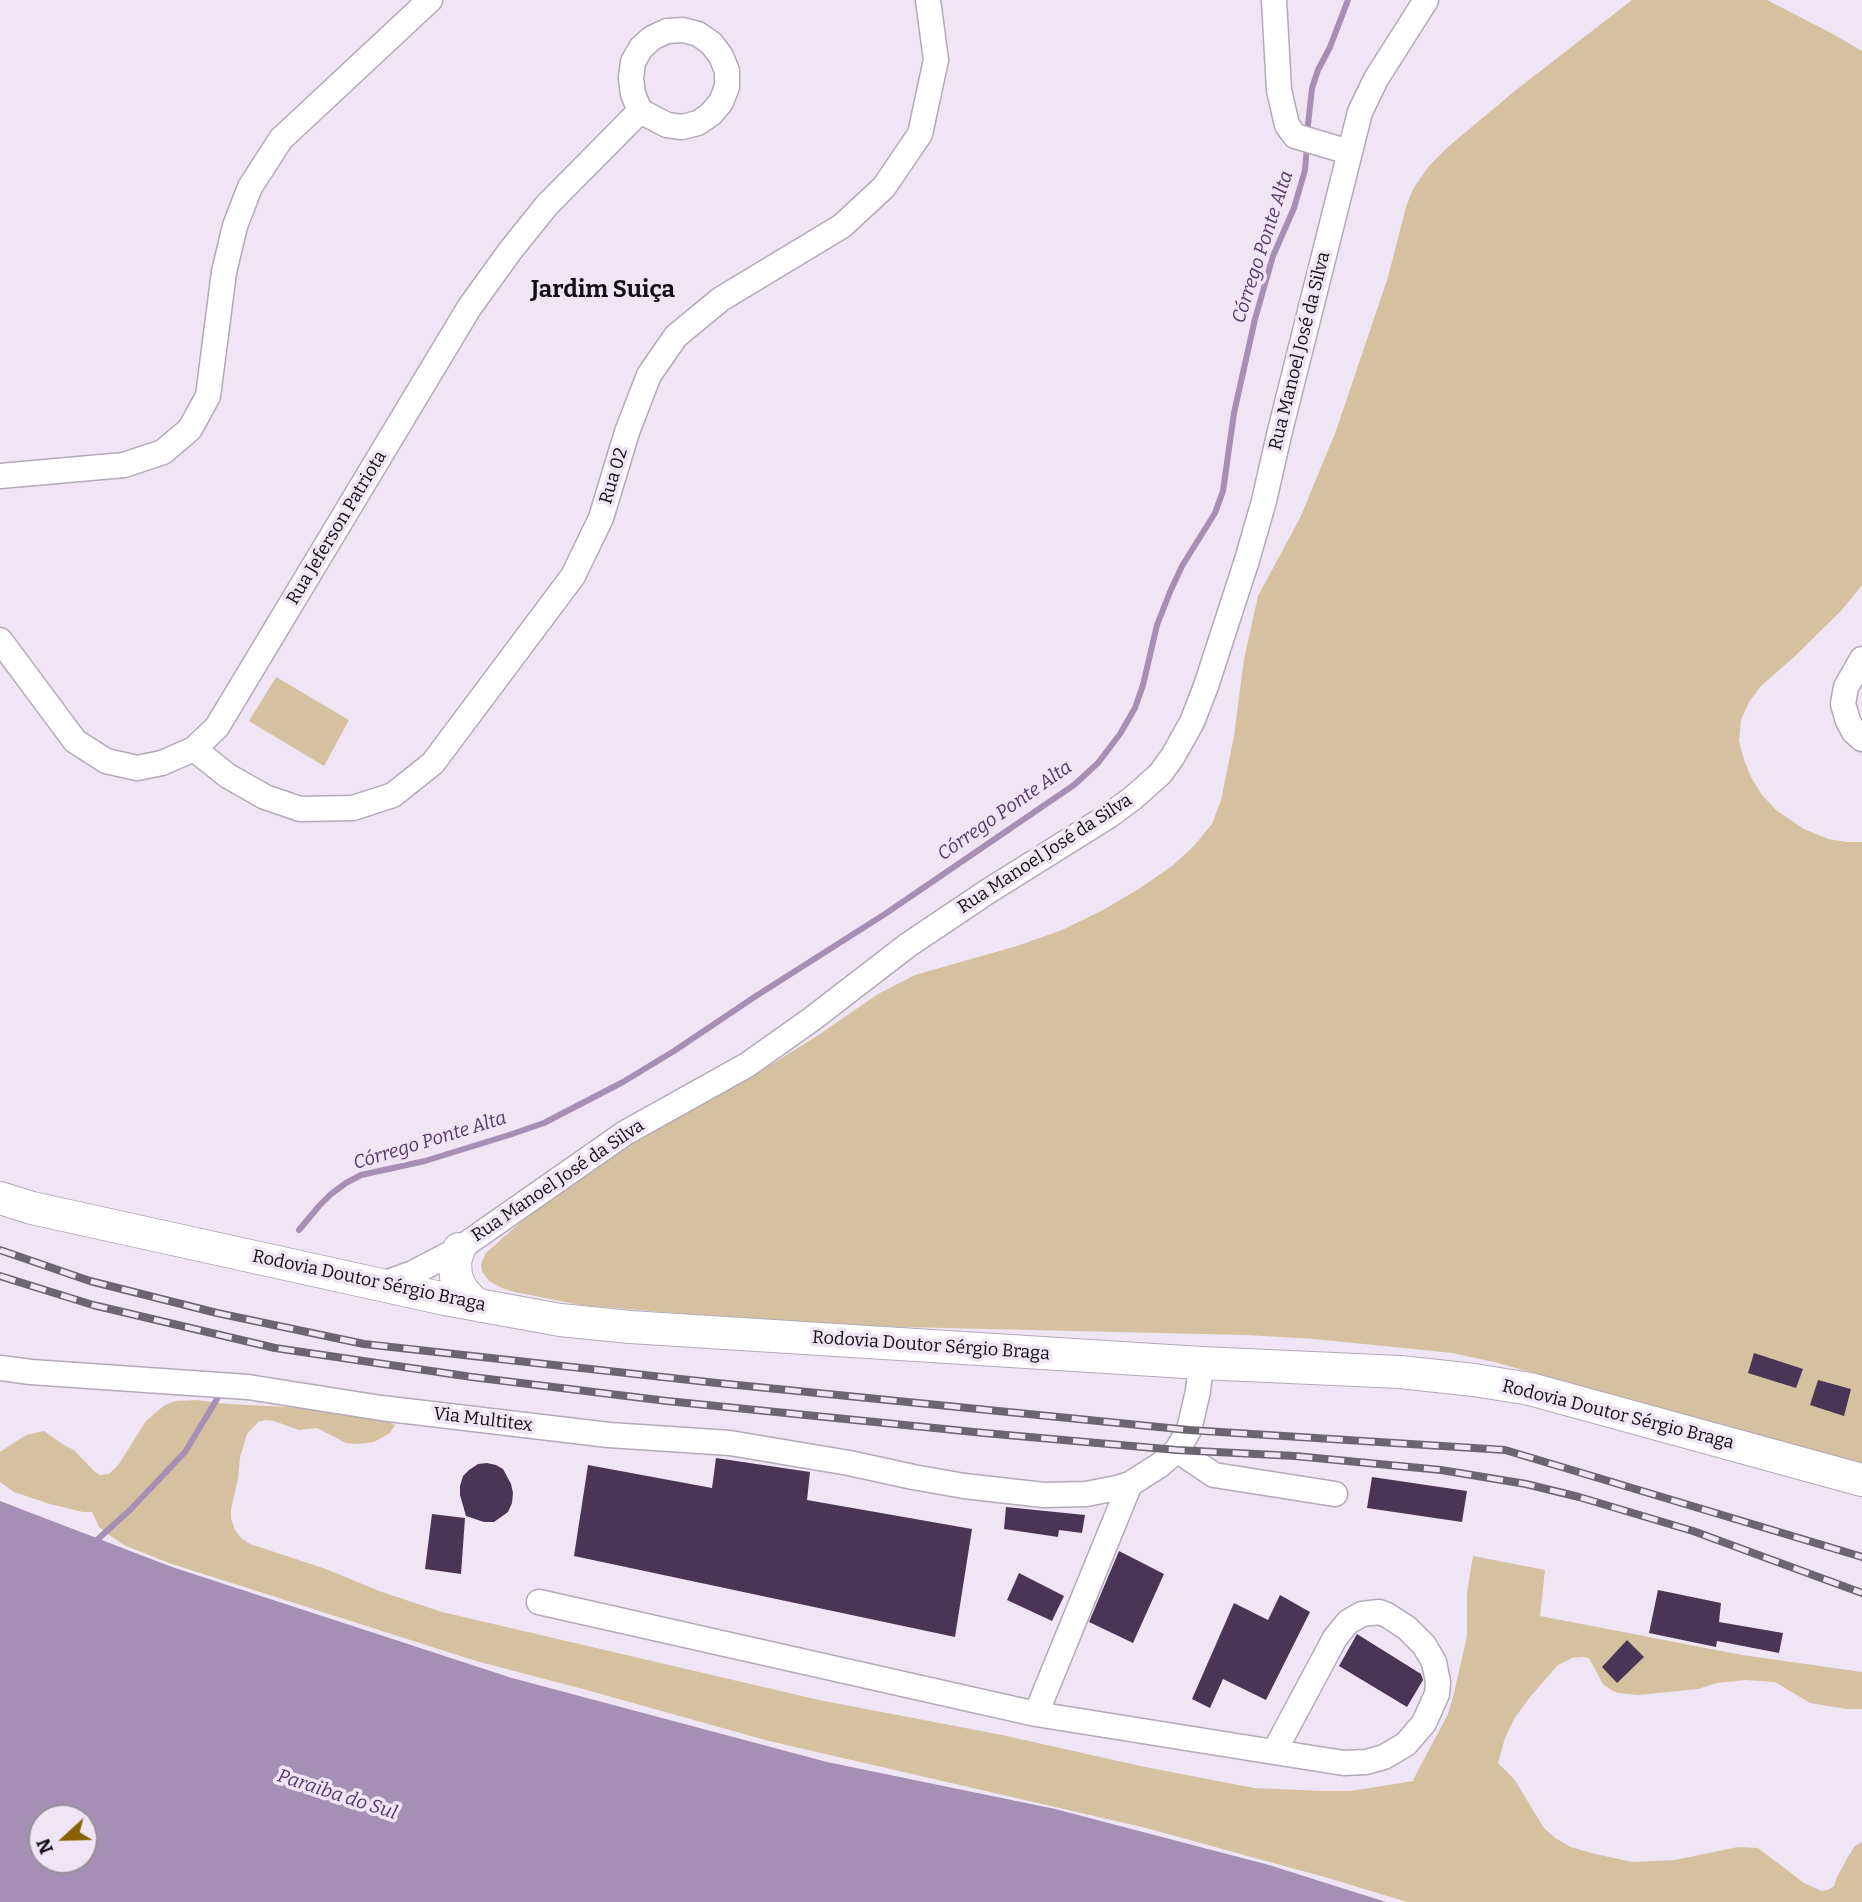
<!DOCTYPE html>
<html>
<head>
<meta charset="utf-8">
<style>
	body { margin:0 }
	#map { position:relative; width:1862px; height:1902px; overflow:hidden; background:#efe5f5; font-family:Bitter,serif }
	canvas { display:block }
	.north { position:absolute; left:28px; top:1804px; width:70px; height:70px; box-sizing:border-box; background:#efe5f5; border:2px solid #978f9b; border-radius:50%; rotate:248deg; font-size:19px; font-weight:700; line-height:28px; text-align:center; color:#120f14 }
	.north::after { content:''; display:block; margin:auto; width:24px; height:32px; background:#886100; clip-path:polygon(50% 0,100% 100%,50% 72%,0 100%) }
</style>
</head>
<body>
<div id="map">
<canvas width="1862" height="1902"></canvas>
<div class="north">N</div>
</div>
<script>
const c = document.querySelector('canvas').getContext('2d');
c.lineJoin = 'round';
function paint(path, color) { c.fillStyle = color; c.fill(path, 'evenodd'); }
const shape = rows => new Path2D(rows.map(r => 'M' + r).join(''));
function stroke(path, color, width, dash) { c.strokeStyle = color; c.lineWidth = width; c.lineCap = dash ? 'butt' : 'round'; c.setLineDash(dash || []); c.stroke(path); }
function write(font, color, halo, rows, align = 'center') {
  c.font = font + ' Bitter,serif'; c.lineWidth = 7; c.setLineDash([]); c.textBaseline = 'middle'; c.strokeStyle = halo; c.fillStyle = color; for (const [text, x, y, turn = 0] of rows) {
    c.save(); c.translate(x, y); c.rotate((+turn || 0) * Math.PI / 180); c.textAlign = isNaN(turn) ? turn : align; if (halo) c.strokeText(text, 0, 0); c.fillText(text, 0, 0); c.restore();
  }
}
paint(shape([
	[1632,0,1767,0,1831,33,1862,51,1862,585,1841,611,1794,657,1761,686,1749,702,1741,720,1739,741,1744,760,1751,777,1762,795,1776,810,1804,829,1828,839,1847,842,1862,842,1862,1467,1698,1418,1494,1362,1452,1353,1315,1339,1246,1335,817,1325,580,1305,515,1292,502,1288,489,1281,482,1271,481,1265,485,1254,516,1226,576,1179,611,1155,715,1094,774,1063,820,1034,878,994,915,975,1017,946,1062,930,1105,909,1140,888,1172,866,1193,847,1212,824,1221,800,1234,736,1244,659,1258,596,1300,518,1336,431,1388,277,1406,207,1413,189,1429,166,1449,146,1516,90],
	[276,677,349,720,324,766,249,721],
	[196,1400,229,1404,306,1408,382,1419,395,1425,390,1433,374,1442,357,1444,346,1443,317,1428,299,1430,274,1421,265,1420,258,1422,247,1434,240,1457,238,1479,231,1509,231,1518,235,1530,241,1538,250,1544,326,1569,379,1591,442,1612,819,1700,1002,1735,1145,1767,1254,1788,1323,1791,1351,1791,1414,1781,1413,1780,1448,1714,1454,1693,1467,1636,1467,1593,1473,1556,1545,1570,1540,1616,1742,1655,1862,1672,1862,1709,1847,1709,1810,1703,1775,1682,1745,1680,1717,1683,1698,1689,1638,1695,1618,1693,1611,1690,1603,1684,1589,1658,1583,1657,1572,1658,1558,1665,1530,1697,1514,1719,1505,1738,1498,1763,1514,1779,1544,1828,1555,1838,1571,1847,1591,1853,1632,1862,1675,1860,1738,1847,1758,1848,1804,1883,1822,1891,1830,1889,1834,1886,1837,1877,1849,1855,1855,1846,1862,1842,1862,1902,1407,1902,1328,1878,1146,1828,769,1741,583,1689,476,1661,169,1563,124,1545,112,1537,99,1527,92,1512,83,1512,50,1504,14,1492,0,1482,0,1452,26,1435,44,1431,64,1445,74,1450,95,1472,100,1475,109,1474,119,1464,146,1421,155,1413,165,1405,176,1401]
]), '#d5c19f');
paint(shape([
	[0,1501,172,1567,512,1678,827,1762,1055,1809,1269,1865,1386,1902,0,1902],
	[42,1818,84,1818,84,1860,42,1860]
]), '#a68eb4');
stroke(shape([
	[1307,134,1312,88,1318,70,1330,47,1348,0],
	[299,1230,319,1206,331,1194,346,1183,361,1175,425,1161,509,1135,544,1123,623,1082,674,1051,756,996,885,914,1074,785,1098,763,1120,734,1135,708,1143,685,1157,625,1170,592,1182,566,1215,513,1223,491,1234,413,1255,319,1273,256,1294,208,1305,170,1307,145],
	[98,1539,130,1510,185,1452,220,1394]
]), '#a68eb4', 6);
paint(shape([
	[1754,1353,1803,1369,1796,1388,1748,1373],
	[1818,1380,1851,1389,1844,1416,1810,1405],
	[716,1458,810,1472,807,1500,972,1529,955,1637,574,1556,588,1465,712,1488],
	[487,1463,496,1465,503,1469,511,1484,513,1493,512,1503,508,1512,494,1522,484,1522,466,1516,460,1495,460,1486,463,1476,469,1470,478,1464],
	[1372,1477,1467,1491,1462,1522,1367,1508],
	[1006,1507,1085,1515,1082,1533,1059,1530,1058,1537,1004,1529],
	[432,1514,465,1518,461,1574,425,1569],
	[1119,1551,1164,1574,1133,1643,1089,1622],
	[1019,1573,1064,1596,1052,1621,1007,1600],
	[1658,1590,1721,1603,1719,1622,1783,1633,1779,1653,1717,1641,1716,1647,1649,1633],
	[1280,1595,1310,1612,1266,1700,1223,1679,1210,1708,1192,1699,1234,1603,1268,1620],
	[1357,1634,1421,1674,1423,1680,1407,1707,1339,1666],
	[1627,1640,1644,1657,1617,1683,1602,1667]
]), '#4a3556');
const minor = shape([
	[1274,0,1279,90,1287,125,1295,136,1349,152],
	[683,30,698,34,711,43,721,56,727,71,727,87,721,102,711,114,698,123,682,127,667,125,640,111,633,94,631,78,633,62,641,48,652,38,667,31,683,30],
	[0,476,124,465,163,452,190,429,208,396,224,272,235,226,250,187,281,139,430,0],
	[0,640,75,741,106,761,137,768,162,763,194,749,217,727,469,308,510,251,547,205,640,111],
	[1862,659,1846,687,1843,704,1848,721,1854,732,1862,739],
	[194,749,228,776,265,797,300,809,353,808,393,795,433,763,573,576,601,518,627,432,649,375,676,336,721,299,842,226,884,187,920,134,936,60,928,0],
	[378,1284,388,1282,413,1273,459,1249,625,1133,747,1065,812,1019,908,945,987,892,1110,815,1133,798,1160,774,1173,756,1192,722,1206,686,1247,560,1264,501,1279,435,1360,112,1376,79,1426,0],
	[0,1368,31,1372,248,1387,381,1408,609,1435,730,1443,849,1463,913,1477,964,1486,1044,1495,1086,1494,1117,1488,1130,1484,1160,1465,1177,1450,1189,1430,1198,1391,1201,1363],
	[1177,1450,1214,1475,1335,1494],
	[539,1602,1036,1714,1274,1752,1344,1763,1366,1762,1384,1757,1406,1744,1424,1723,1437,1694,1438,1682,1434,1662,1424,1645,1407,1628,1387,1615,1379,1612,1362,1614,1348,1622,1335,1638,1274,1752],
	[1036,1714,1130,1484]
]);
const major = shape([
	[0,1198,32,1208,445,1299,560,1320,630,1327,1201,1363,1400,1372,1474,1380,1530,1389,1862,1480],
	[459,1249,455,1261,456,1277,462,1290,472,1301,481,1306]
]);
stroke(minor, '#b3a9b8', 27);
stroke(major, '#b3a9b8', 34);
stroke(minor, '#fff', 24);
stroke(major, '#fff', 32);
const rail = shape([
	[0,1250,90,1281,217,1313,364,1344,717,1383,1189,1430,1505,1450,1862,1557],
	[0,1276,93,1305,275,1348,472,1377,667,1401,984,1433,1177,1450,1295,1456,1441,1470,1526,1484,1579,1497,1693,1531,1862,1593]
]);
stroke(rail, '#6b656f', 8);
stroke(rail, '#efe5f5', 5, [16]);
write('18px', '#120f14', '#efe5f5', [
	["Rua Manoel José da Silva",1300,351,-76],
	["Rua 02",614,476,-73],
	["Rua Jeferson Patriota",337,528,-59],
	["Rua Manoel José da Silva",1045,854,-33],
	["Rua Manoel José da Silva",558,1181,-34],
	["Rodovia Doutor Sérgio Braga",369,1281,12],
	["Rodovia Doutor Sérgio Braga",931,1346,4],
	["Rodovia Doutor Sérgio Braga",1618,1415,14],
	["Via Multitex",483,1420,7]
]);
write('italic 19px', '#583669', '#efe5f5', [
	["Córrego Ponte Alta",1263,247,-72],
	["Córrego Ponte Alta",1005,811,-35],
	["Córrego Ponte Alta",430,1141,-17],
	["Paraiba do Sul",337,1795,18]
]);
write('bold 24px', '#120f14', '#efe5f5', [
	["Jardim Suiça",603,290]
]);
</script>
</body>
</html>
